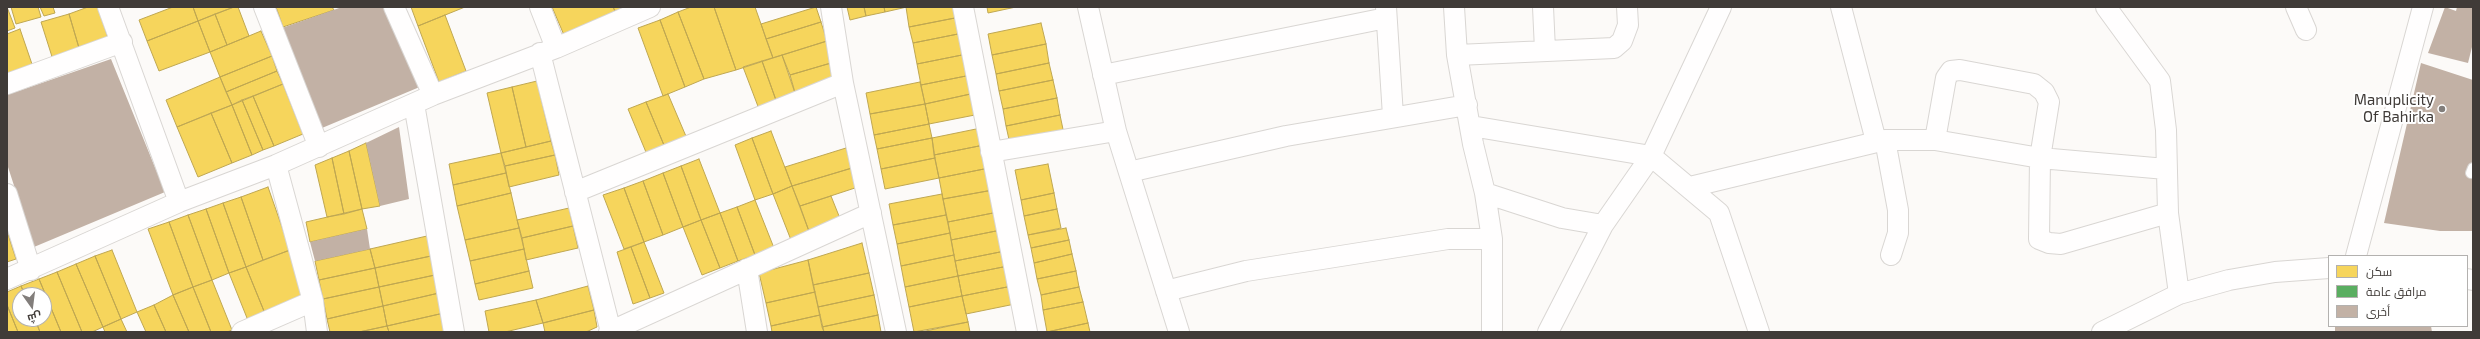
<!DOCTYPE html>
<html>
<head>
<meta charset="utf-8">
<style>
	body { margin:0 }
	#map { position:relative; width:2480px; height:339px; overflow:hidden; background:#fcfaf8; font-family:"Exo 2",Cairo,sans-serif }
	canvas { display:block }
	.frame { position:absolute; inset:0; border:8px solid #403b38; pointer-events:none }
	.legend { position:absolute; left:2328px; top:255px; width:140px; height:72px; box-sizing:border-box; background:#fff; border:1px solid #b3b1af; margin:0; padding:5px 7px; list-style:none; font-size:12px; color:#403b38 }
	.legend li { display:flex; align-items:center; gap:8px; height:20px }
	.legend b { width:20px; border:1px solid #b3b1af }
	.north { position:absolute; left:12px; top:287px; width:40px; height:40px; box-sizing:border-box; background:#fff; border:1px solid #b3b1af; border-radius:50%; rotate:166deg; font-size:11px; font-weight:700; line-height:16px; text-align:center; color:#403b38 }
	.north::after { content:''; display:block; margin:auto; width:14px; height:18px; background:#827e7b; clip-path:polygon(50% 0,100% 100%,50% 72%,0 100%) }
</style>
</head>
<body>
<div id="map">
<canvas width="2480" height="339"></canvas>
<div class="frame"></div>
<ul class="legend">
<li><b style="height:11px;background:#f6d55c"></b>سكن</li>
<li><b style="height:11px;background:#5aae61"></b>مرافق عامة</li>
<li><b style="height:11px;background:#c2b1a5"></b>أخرى</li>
</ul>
<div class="north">ش</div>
</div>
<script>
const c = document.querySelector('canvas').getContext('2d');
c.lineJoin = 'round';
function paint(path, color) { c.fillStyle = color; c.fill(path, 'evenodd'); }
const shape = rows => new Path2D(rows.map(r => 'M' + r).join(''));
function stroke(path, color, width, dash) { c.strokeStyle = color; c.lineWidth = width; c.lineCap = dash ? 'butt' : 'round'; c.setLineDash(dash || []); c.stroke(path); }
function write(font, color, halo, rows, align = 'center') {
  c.font = font + ' "Exo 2",sans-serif'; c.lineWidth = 4; c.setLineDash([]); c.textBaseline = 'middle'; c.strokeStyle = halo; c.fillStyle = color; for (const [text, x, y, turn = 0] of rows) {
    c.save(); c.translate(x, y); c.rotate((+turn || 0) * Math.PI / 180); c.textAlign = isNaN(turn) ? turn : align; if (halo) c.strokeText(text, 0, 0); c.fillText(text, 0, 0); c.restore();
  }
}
const homes = shape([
	[7,7,15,28,7,31,7,7],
	[11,7,38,7,41,17,16,24,11,7],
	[40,7,53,7,55,13,44,16,40,7],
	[88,7,98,7,109,41,80,51,69,14,88,7],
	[173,7,193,7,198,21,147,41,139,20,173,7],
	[193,7,234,7,198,21,193,7],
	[234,7,238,7,249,36,227,45,215,14,234,7],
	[276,7,332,7,334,10,283,27,276,7],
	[411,7,465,7,418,26,411,7],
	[552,7,613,7,616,13,564,35,552,7],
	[613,7,630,7,616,13,613,7],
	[691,7,714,7,736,70,704,79,678,12,691,7],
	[714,7,755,7,773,58,736,70,714,7],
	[816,7,821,22,766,39,761,24,816,7],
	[847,7,864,7,866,16,850,20,847,7],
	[864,7,884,7,885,12,866,16,864,7],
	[884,7,907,7,885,12,884,7],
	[906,7,958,7,960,17,909,27,906,7],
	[987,7,1016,7,988,13,987,7],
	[678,12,704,79,685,87,660,20,678,12],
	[69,14,81,55,54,63,41,22,69,14],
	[215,14,227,45,210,52,198,21,215,14],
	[445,15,466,71,439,82,418,26,445,15],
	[960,17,963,33,913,43,909,27,960,17],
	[660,20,685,87,663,96,638,28,660,20],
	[198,21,210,52,159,71,147,41,198,21],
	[821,22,827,41,773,58,766,39,821,22],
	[1041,23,1046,44,992,55,988,34,1041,23],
	[20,29,34,70,7,78,7,34,20,29],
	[261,31,272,56,220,77,210,52,261,31],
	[963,33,967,54,917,64,913,43,963,33],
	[827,41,831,63,790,75,782,55,827,41],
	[1046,44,1049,63,996,74,992,55,1046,44],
	[967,54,971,75,921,85,917,64,967,54],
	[782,55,796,96,777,103,762,61,782,55],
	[272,56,277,71,226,92,220,77,272,56],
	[762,61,777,103,759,109,743,67,762,61],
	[831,63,837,84,796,96,790,75,831,63],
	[1049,63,1053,80,999,91,996,74,1049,63],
	[277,71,283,84,232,105,226,92,277,71],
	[971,75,975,93,925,104,921,85,971,75],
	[220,77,232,105,177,127,166,100,220,77],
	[1053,80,1057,98,1003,109,999,91,1053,80],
	[537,81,551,141,526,147,512,87,537,81],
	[920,82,925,104,870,114,866,93,920,82],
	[283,84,303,134,274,146,253,96,283,84],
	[512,87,526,147,501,153,487,93,512,87],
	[975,93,980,114,929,124,925,104,975,93],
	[668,94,688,141,666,150,646,102,668,94],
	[253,96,274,146,263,150,242,100,253,96],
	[1057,98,1060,115,1006,126,1003,109,1057,98],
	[242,100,263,150,252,155,232,105,242,100],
	[646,102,666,150,648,157,628,109,646,102],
	[925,104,929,124,874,135,870,114,925,104],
	[232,105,252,155,232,163,211,113,232,105],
	[211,113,232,163,198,177,177,127,211,113],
	[1060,115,1064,134,1010,144,1006,126,1060,115],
	[929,124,932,138,877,149,874,135,929,124],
	[981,128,984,145,934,155,932,138,981,128],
	[771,131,792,186,773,194,752,138,771,131],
	[752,138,773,194,755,200,735,145,752,138],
	[932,138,935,158,881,169,877,149,932,138],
	[551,141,555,155,505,166,501,153,551,141],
	[366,143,380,206,362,209,349,151,366,143],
	[984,145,989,168,939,178,934,155,984,145],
	[846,148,852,168,792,186,785,167,846,148],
	[349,151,362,209,344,214,332,158,349,151],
	[501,153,506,173,453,185,449,164,501,153],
	[555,155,559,175,509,187,505,166,555,155],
	[332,158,344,214,327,217,315,165,332,158],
	[935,158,939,178,885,189,881,169,935,158],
	[699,159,720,213,701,220,681,166,699,159],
	[1048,164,1054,193,1021,200,1015,170,1048,164],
	[681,166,701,220,683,227,663,173,681,166],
	[852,168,858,187,800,206,792,186,852,168],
	[989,168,993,190,943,199,939,178,989,168],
	[506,173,511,193,457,206,453,185,506,173],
	[663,173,683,227,663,235,643,181,663,173],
	[643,181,663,235,644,242,624,188,643,181],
	[792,186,810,234,791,240,773,194,792,186],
	[268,187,290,250,263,260,241,197,268,187],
	[624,188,644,242,624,249,603,195,624,188],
	[993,190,998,212,948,222,943,199,993,190],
	[511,193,519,228,465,240,457,206,511,193],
	[1054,193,1057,209,1024,216,1021,200,1054,193],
	[942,194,946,215,893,225,889,204,942,194],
	[831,196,841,221,810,234,800,206,831,196],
	[241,197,263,260,246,267,223,203,241,197],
	[755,200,774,248,755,255,737,207,755,200],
	[223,203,246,267,229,273,206,209,223,203],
	[737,207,755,255,738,261,720,213,737,207],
	[569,208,573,226,522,238,517,220,569,208],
	[206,209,229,273,212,280,188,215,206,209],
	[362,209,367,229,310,242,306,222,362,209],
	[1057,209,1061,228,1028,235,1024,216,1057,209],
	[998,212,1001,230,951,240,948,222,998,212],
	[720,213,738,261,720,268,701,220,720,213],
	[188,215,212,280,193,287,169,222,188,215],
	[946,215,950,233,897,244,893,225,946,215],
	[701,220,720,268,702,275,683,227,701,220],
	[169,222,193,287,173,295,148,229,169,222],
	[573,226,578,248,526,260,522,238,573,226],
	[519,228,524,249,470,261,465,240,519,228],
	[1066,228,1069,240,1031,248,1028,235,1066,228],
	[1001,230,1005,251,955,261,951,240,1001,230],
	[7,231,16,259,7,262,7,231],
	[950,233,954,255,901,266,897,244,950,233],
	[427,236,431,256,375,268,370,249,427,236],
	[1069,240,1072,254,1034,263,1031,248,1069,240],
	[644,242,664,293,650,298,631,247,644,242],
	[862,243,869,273,813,285,808,260,862,243],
	[631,247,650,298,633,304,617,252,631,247],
	[370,249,375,268,319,280,315,261,370,249],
	[524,249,529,271,475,284,470,261,524,249],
	[112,250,137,312,121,319,95,256,112,250],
	[290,250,305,298,266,316,246,267,290,250],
	[1005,251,1008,266,958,276,955,261,1005,251],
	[1072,254,1076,271,1037,279,1034,263,1072,254],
	[954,255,958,276,905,287,901,266,954,255],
	[95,256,121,319,103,327,76,264,95,256],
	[431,256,435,275,379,287,375,268,431,256],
	[808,260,815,292,766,303,759,273,808,260],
	[76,264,103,327,92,332,82,332,57,272,76,264],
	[1008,266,1012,286,962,296,958,276,1008,266],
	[246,267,266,316,249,323,229,273,246,267],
	[375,268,379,287,323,299,319,280,375,268],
	[529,271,533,288,479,300,475,284,529,271],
	[1076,271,1079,287,1041,295,1037,279,1076,271],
	[57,272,82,332,61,332,39,279,57,272],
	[869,273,874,295,818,307,813,285,869,273],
	[435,275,439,293,383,306,379,287,435,275],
	[958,276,962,296,909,307,905,287,958,276],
	[39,279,61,332,40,332,35,319,44,319,44,295,25,295,21,286,39,279],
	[212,280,232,330,227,332,211,332,193,287,212,280],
	[21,286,25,295,20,295,20,319,35,319,40,332,18,332,7,305,7,292,21,286],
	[588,286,594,310,543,323,536,300,588,286],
	[1012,286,1015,304,966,314,962,296,1012,286],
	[193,287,211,332,189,332,173,295,193,287],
	[379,287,383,306,327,319,323,299,379,287],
	[1079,287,1083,302,1043,310,1041,295,1079,287],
	[815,292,820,315,771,326,766,303,815,292],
	[439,293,444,313,387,326,383,306,439,293],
	[173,295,189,332,166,332,154,305,173,295],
	[874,295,878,315,822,327,818,307,874,295],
	[962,296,968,322,914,332,909,307,962,296],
	[536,300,543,323,505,332,489,332,485,311,536,300],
	[1083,302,1088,323,1047,332,1043,310,1083,302],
	[7,305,18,332,7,332,7,305],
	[154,305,166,332,146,332,137,312,154,305],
	[383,306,387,326,359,332,330,332,327,319,383,306],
	[594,310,597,327,586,332,545,332,543,323,594,310],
	[444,313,447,332,389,332,387,326,444,313],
	[820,315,824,332,772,332,771,326,820,315],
	[878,315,881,332,824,332,822,327,878,315],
	[121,319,127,332,105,332,103,327,121,319],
	[968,322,970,332,921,332,968,322],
	[1088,323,1090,332,1047,332,1088,323],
	[387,326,389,332,359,332,387,326]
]);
paint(homes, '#f6d55c');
stroke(homes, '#bfa751', 1);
const public = shape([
	[2437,77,2460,84,2454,101,2459,103,2454,118,2449,116,2444,130,2422,122,2437,77]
]);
paint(public, '#5aae61');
stroke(public, '#528c55', 1);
paint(shape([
	[342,7,389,7,422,86,322,128,282,28],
	[2445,7,2456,11,2457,7,2473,7,2473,43,2468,63,2428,53],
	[111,59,165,192,34,247,7,164,7,95],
	[2421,63,2473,80,2473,231,2440,231,2384,223],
	[399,127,409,199,380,206,366,143],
	[367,229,370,249,315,261,310,242],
	[2335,326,2431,326,2432,332,2335,332]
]), '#c2b1a5');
const service = shape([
	[2471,173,2473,168]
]);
const minor = shape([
	[108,7,179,202],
	[264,7,319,147],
	[394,7,433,95],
	[540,7,556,48],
	[831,7,843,83,896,332],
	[963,7,1027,332],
	[1088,7,1116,131,1179,332],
	[1386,7,1393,116],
	[1454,7,1457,55,1473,144,1485,193,1492,239,1492,332],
	[1543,7,1545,50],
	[1841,7,1876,141],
	[2106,7,2160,81,2166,130,2168,213,2179,294],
	[2296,7,2306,30],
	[540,53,611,332],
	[1457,55,1614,48,1622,41,1628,25,1627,7],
	[1103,75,1386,18],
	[7,84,122,42],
	[414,104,454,332],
	[1471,126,1651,156,1719,213,1759,332],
	[1885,140,1898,210,1898,233,1891,255],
	[1935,140,1946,78,1951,71,1960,70,2034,84,2044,92,2049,102,2040,158,2039,239,2049,243,2061,244,2168,213],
	[991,152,1116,131],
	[276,165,313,301,317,332],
	[1129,172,1286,136,1467,105],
	[1690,187,1885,140,1935,140,2040,158,2166,169],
	[575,192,843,83],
	[1485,193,1562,218,1603,225],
	[7,194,31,270],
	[2356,256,2423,7],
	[747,269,757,332],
	[7,279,179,202,276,165,433,95,556,48,650,7],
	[2467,279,2473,280],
	[1166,291,1246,271,1448,239,1492,239],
	[242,332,313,301],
	[609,332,871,213],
	[1548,332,1603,225,1651,156,1721,7],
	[2102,332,2179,294,2229,280,2275,272,2329,268]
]);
stroke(service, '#d9d6d3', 12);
stroke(minor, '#d9d6d3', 22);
stroke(service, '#fffefe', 10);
stroke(minor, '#fffefe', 20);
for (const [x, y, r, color] of [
	[2442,109,4,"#827e7b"]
]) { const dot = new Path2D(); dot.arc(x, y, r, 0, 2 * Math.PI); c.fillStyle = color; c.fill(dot); stroke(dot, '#fff', 1.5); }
write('15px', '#403b38', '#fff', [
	["Manuplicity",2434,100],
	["Of Bahirka",2434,117]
], 'right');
</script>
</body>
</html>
